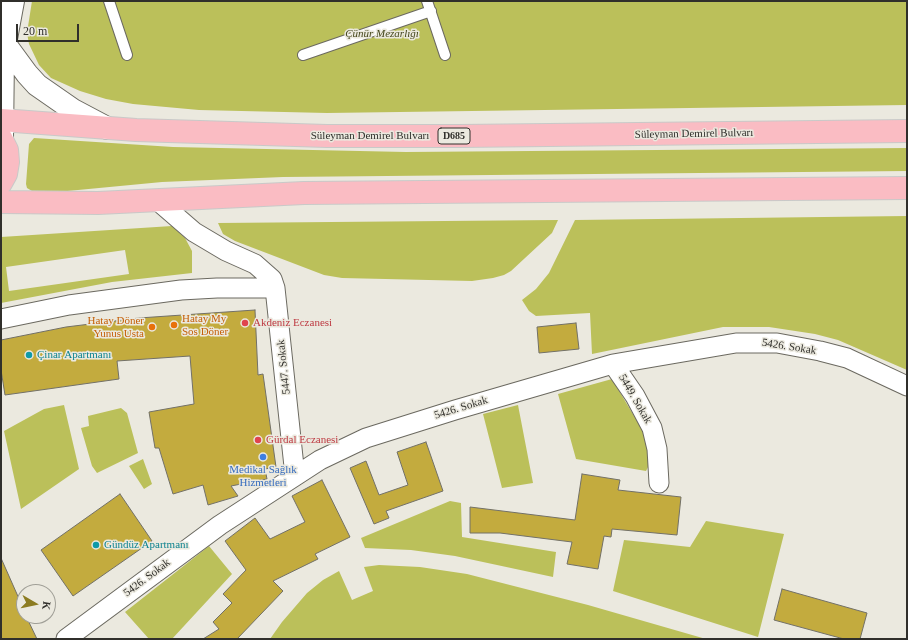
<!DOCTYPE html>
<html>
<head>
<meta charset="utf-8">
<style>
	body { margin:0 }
	#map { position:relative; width:908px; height:640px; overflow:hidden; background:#ebe9df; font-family:Georgia,serif }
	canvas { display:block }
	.frame { position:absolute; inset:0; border:2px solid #302f2b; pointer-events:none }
	.north { position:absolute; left:16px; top:584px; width:40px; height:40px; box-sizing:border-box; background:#ebe9df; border:1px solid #a09f97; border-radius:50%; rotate:99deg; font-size:11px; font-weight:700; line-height:16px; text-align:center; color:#302f2b }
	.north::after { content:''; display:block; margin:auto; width:14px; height:18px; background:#8c7c22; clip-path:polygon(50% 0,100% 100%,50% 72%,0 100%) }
	.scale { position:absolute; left:16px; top:24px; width:63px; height:18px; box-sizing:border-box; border:2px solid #302f2b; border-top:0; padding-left:5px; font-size:12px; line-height:14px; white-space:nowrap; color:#302f2b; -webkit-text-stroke:3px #ebe9df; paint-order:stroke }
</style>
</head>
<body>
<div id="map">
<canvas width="908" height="640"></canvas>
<div class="frame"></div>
<div class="north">K</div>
<div class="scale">20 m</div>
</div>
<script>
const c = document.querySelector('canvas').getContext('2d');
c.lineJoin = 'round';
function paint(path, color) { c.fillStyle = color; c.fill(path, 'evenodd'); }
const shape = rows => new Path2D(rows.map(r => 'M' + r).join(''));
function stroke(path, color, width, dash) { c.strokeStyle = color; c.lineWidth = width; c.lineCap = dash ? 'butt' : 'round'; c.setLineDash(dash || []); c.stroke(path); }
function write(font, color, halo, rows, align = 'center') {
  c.font = font + ' Georgia,serif'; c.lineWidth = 3; c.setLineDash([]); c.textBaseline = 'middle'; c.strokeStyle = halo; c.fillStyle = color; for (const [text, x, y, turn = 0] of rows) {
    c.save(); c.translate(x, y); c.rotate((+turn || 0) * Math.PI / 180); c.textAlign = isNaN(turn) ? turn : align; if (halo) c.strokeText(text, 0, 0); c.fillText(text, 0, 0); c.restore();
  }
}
paint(shape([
	[32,1,907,1,907,105,327,113,199,110,133,104,106,99,80,91,51,78,39,65,29,44,27,33],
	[34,138,173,147,406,152,907,148,907,171,283,177,162,182,57,192,32,191,27,188,26,184,29,144],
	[907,216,907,370,838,340,815,334,769,327,723,327,592,354,590,313,536,316,529,311,522,300,536,289,549,273,575,220],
	[558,220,552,233,511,271,504,275,493,278,472,281,342,278,324,275,235,241,223,234,218,223],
	[172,226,185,238,192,251,192,273,112,282,1,303,1,237],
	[125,250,129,274,9,291,6,267],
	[612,379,643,431,648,444,649,465,646,471,576,459,558,394],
	[64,405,79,469,21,509,4,431,44,409],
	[518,405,533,483,502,488,483,414],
	[121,408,127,413,138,453,97,473,92,466,81,428,89,426,88,416],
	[143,459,152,484,144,489,129,466],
	[450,501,461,503,462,537,556,552,553,577,455,556,411,550,365,548,361,538],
	[706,521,784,534,758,637,613,591,624,540,690,547],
	[209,546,232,574,172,639,149,639,125,612],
	[379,565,420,567,467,574,588,605,706,639,270,639,282,622,307,593,323,580,339,571,352,600,373,591,364,567]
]), '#bbc05a');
const building = shape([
	[255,310,258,375,263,374,276,467,265,469,267,479,231,486,238,496,208,505,203,485,173,494,159,448,155,448,149,412,194,404,190,356,117,361,119,379,5,395,1,370,1,340,66,327,139,318,255,310],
	[576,323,579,349,539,353,537,327,576,323],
	[426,442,443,491,386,511,389,518,374,524,350,468,366,461,379,495,408,485,397,452,426,442],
	[582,474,620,480,618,490,681,497,677,535,612,529,611,537,604,536,598,569,567,564,572,542,500,533,470,533,470,507,575,520,582,474],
	[322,480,350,537,315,554,318,559,273,581,283,591,237,639,203,639,219,629,213,622,232,603,223,594,246,570,225,541,255,518,270,539,305,522,292,496,322,480],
	[120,494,152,541,73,596,41,550,120,494],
	[1,558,24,610,24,616,26,616,37,639,1,639,1,558],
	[782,589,867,613,860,639,844,639,774,620,782,589]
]);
paint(building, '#c3ab3e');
stroke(building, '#727067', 1);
const service = shape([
	[109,1,127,55],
	[427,1,445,55],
	[303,55,431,11]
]);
const minor = shape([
	[157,200,194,232,226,251,255,264,272,279,275,288,295,476],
	[1,319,69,305,181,290,217,288,275,288],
	[613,364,635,396,652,428,657,449,659,483],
	[66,639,220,525,320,460,366,438,455,410,613,364,736,343,777,343,820,351,847,358,907,386]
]);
const tertiary = shape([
	[5,44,27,74,37,85,73,110,107,128],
	[2,138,3,55,13,1]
]);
const trunk = shape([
	[1,120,136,130,327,136,459,136,907,131],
	[1,138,7,150,8,162,6,174,1,183],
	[1,202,98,203,304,193,907,188]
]);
stroke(service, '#6b6960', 12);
stroke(minor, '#6b6960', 21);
stroke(tertiary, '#6b6960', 24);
stroke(trunk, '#c9c9c8', 24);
stroke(service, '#fff', 10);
stroke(minor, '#fff', 19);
stroke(tertiary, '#fff', 22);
stroke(trunk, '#fabcc3', 22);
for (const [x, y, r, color] of [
	[245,323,4,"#e0444e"],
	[174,325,4,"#e8710a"],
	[152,327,4,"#e8710a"],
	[29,355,4,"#0f9aa8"],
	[258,440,4,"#e0444e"],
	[263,457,4,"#3f7fe0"],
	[96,545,4,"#0f9aa8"]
]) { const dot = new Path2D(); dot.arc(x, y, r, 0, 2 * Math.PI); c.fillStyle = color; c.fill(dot); stroke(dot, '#ebe9df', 1.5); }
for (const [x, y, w] of [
	[454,136,32]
]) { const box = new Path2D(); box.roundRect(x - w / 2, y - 8, w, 16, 3); c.fillStyle = '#ebe9df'; c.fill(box); stroke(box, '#302f2b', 1); }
write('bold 10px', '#302f2b', null, [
	["D685",454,136]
]);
write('italic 11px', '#45471c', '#ebe9df', [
	["Çünür Mezarlığı",382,34]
]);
write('11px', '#302f2b', '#ebe9df', [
	["Süleyman Demirel Bulvarı",694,134,-1],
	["Süleyman Demirel Bulvarı",370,136],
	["5426. Sokak",789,347,9],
	["5447. Sokak",284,367,-96],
	["5449. Sokak",635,399,60],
	["5426. Sokak",461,408,-17],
	["5426. Sokak",147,578,-37]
]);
write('11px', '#c56008', '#ebe9df', [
	["Hatay My",182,319],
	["Sos Döner",182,332],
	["Hatay Döner",144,321,"right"],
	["Yunus Usta",144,334,"right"]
], 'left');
write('11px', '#be3a42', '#ebe9df', [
	["Akdeniz Eczanesi",253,323],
	["Gürdal Eczanesi",266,440]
], 'left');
write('11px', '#0d838f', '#ebe9df', [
	["Çinar Apartmanı",37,355],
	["Gündüz Apartmanı",104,545]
], 'left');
write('11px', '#366cbe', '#ebe9df', [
	["Medikal Sağlık",263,470],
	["Hizmetleri",263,483]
]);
</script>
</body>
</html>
